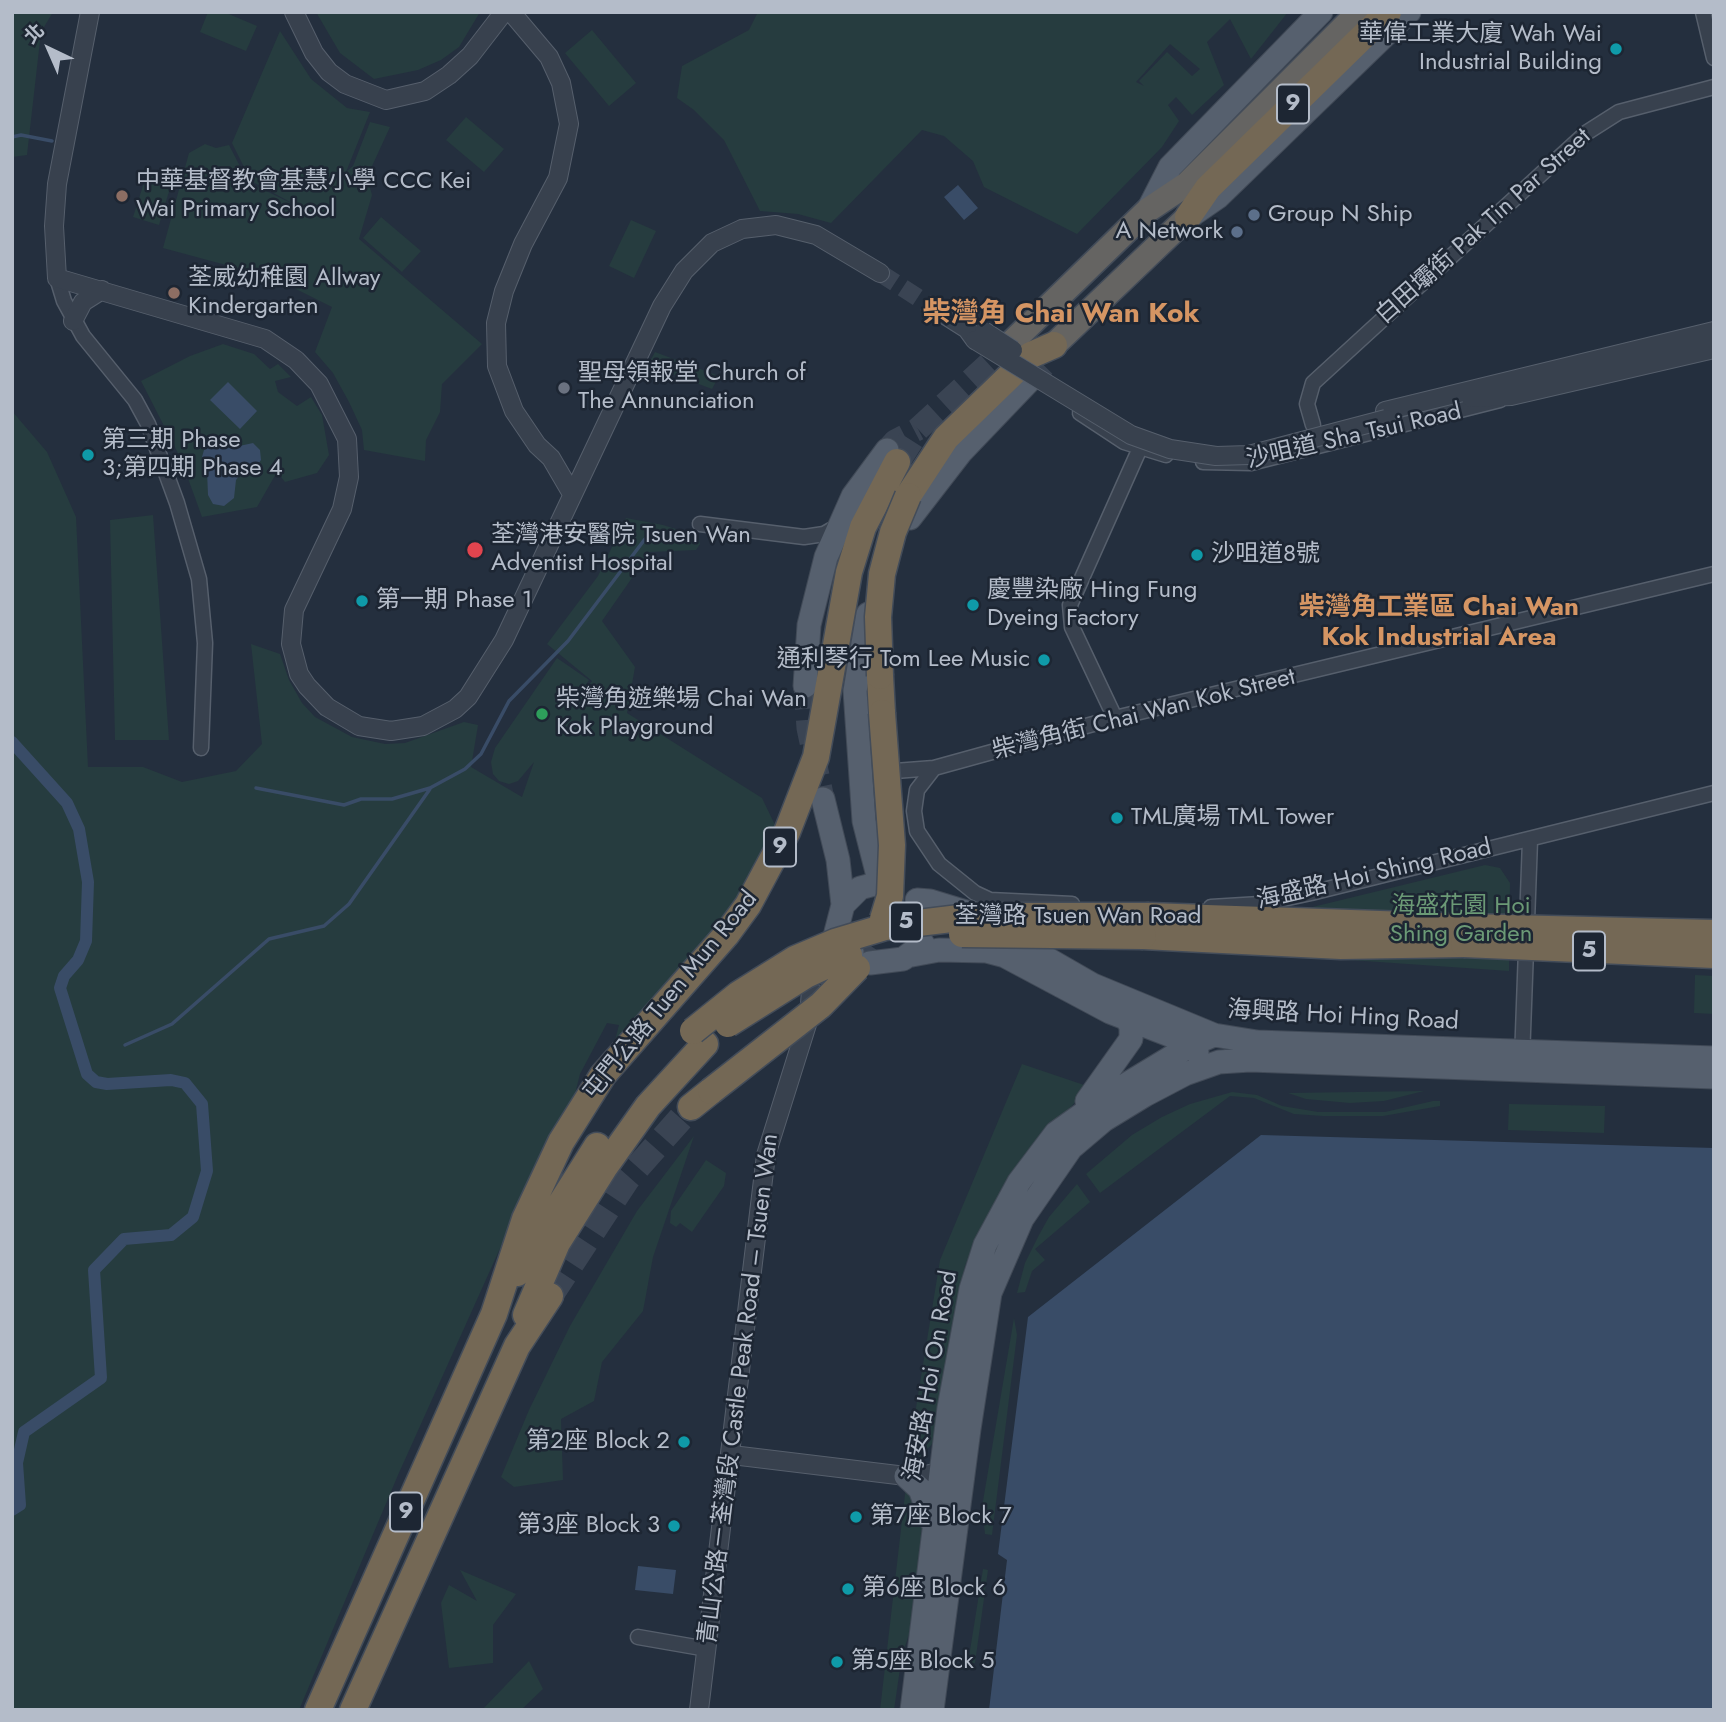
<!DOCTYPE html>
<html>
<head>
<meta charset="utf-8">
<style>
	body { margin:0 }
	#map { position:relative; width:1726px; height:1722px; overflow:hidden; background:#242f3e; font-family:Jost,"Noto Sans TC",sans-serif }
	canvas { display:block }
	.frame { position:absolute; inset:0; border:14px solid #b4bcc9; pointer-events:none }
	.north { position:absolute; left:14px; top:14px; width:70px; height:70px; -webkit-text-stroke:5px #1d2633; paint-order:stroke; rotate:316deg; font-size:19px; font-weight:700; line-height:28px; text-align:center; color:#b4bcc9 }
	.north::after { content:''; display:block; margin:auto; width:24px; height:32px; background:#b4bcc9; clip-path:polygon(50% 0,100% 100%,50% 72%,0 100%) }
</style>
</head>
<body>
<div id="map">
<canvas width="1726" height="1722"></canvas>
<div class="frame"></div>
<div class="north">北</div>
</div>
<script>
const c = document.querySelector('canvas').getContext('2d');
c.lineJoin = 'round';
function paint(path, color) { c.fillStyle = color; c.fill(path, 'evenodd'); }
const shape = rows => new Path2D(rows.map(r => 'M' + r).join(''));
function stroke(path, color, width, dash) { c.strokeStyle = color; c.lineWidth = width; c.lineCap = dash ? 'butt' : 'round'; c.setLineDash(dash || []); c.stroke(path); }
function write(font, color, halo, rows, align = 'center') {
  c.font = font + ' Jost,"Noto Sans TC",sans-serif'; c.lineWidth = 5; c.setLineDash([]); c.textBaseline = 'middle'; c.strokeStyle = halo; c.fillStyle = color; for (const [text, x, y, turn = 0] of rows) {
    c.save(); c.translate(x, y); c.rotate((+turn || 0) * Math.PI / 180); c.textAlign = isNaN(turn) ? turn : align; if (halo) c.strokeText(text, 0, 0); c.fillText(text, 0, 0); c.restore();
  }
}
paint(shape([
	[12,12,53,12,41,32,27,155,12,157],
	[208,12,224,12,257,26,246,51,200,32],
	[316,12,480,12,459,47,441,60,418,70,374,79,340,53],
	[758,12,1288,12,1251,59,1230,19,1207,42,1224,85,1192,115,1176,97,1168,105,1179,121,1162,147,1077,234,984,187,973,161,944,136,922,130,831,223,798,214,760,211,724,140,694,110,677,98,682,66,749,30],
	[1170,44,1200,69,1192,76,1167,52,1139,81,1144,86,1136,82],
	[592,30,636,83,609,106,565,53],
	[280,31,311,79,347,108,370,112,346,172,353,166,370,122,390,127,367,177,372,195,359,239,482,344,442,384,440,412,426,440,425,461,364,450,362,430,349,402,333,373,315,352,332,307,274,278,163,248,189,153,205,144,216,148,229,145,248,182,307,211,251,181,232,143],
	[466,117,504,149,484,172,446,140],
	[148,170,173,178,159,225,133,217],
	[381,217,421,251,402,272,363,238],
	[631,220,656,231,634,278,609,266],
	[223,344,254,354,270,369,278,364,291,377,275,381,278,392,297,406,311,397,322,415,329,455,317,473,285,482,277,472,257,507,202,517,181,459,141,381,190,356],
	[655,352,719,376,712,389,648,365],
	[12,411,47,452,76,517,88,767,143,767,182,782,236,771,262,744,251,644,280,654,289,680,302,703,315,717,352,737,385,744,405,743,464,722,478,725,471,767,522,797,534,762,518,781,509,784,499,781,493,774,491,762,495,748,557,658,589,680,567,713,592,681,547,644,598,576,626,518,663,525,698,536,700,544,696,550,650,552,602,621,635,667,627,713,762,798,775,825,757,866,726,918,613,1048,619,1025,607,1023,580,1074,574,1098,538,1164,398,1475,299,1710,12,1710],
	[153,515,169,740,115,740,110,520],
	[1485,865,1500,868,1510,883,1509,971,1263,954,1288,913],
	[1695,975,1714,976,1714,1014,1694,1013],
	[1022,1064,1090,1087,1026,1153,980,1230,965,1266,934,1442,918,1459,907,1463,940,1260],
	[1424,1091,1384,1101,1350,1103,1306,1099,1288,1093],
	[1232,1092,1257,1095,1282,1106,1318,1112,1385,1112,1433,1101,1440,1101,1440,1106,1383,1116,1323,1116,1294,1114,1254,1098,1230,1096,1100,1193,1086,1174,1132,1135,1162,1117,1190,1104],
	[1509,1104,1605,1106,1604,1133,1508,1130],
	[694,1136,653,1257,643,1311,602,1362,594,1401,561,1419,563,1480,514,1487,501,1477,529,1410,570,1326,637,1211],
	[706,1160,726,1173,724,1186,692,1232,680,1223,676,1227,670,1223,671,1211],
	[1077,1184,1090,1202,1035,1249,1045,1260,1032,1271,1025,1292,1017,1293,1025,1263,1039,1235,1049,1217],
	[1014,1318,1017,1335,992,1535,985,1534,982,1507],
	[906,1486,923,1511,922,1562,916,1614,902,1655,894,1710,880,1710],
	[983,1569,988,1570,975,1663,968,1663],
	[460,1570,516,1594,493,1625,493,1663,449,1668,441,1603,449,1585,477,1601],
	[529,1661,543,1689,521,1710,482,1710]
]), '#263c3f');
paint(shape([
	[958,185,978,208,964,220,944,197],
	[228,382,257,411,240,429,210,400],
	[253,443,260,450,261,460,251,474,240,475,236,480,234,498,224,506,213,504,208,495,207,471,202,457,204,450,217,444,230,448],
	[1261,1135,1714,1148,1714,1710,989,1710,1007,1560,998,1554,1028,1317],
	[638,1566,676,1570,673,1594,635,1590]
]), '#394c67');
stroke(shape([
	[12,137,21,135,52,141],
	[256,788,344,805,361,799,392,799,430,788,465,769,481,754,509,701,568,641,645,539],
	[125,1045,172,1024,269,939,324,926,349,904,430,789]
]), '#394c67', 3.5);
stroke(shape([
	[12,742,67,803,79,829,88,882,86,941,78,960,64,976,60,988,87,1074,96,1082,107,1084,171,1080,185,1083,202,1104,207,1171,193,1217,171,1235,124,1239,94,1270,101,1378,24,1432,17,1463,20,1505,12,1510]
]), '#394c67', 12);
stroke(shape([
	[880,273,937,310]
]), '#3a4453', 18, [18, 9]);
stroke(shape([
	[1028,382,1048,362],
	[887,450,895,441,918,429],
	[805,686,808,728,823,799]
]), '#3a4453', 23, [23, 11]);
stroke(shape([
	[918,429,991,362]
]), '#3a4453', 24, [24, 12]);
stroke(shape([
	[897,462,918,429],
	[857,968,873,945,883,919],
	[550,1296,627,1179,691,1107]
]), '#3a4453', 26, [26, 13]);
const minor = shape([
	[1703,12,1714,58],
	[57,278,64,301,83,336,135,400,148,424,177,503,199,579,205,643,201,748],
	[1080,413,1124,442,1166,455],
	[1313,425,1307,404,1313,383,1586,133,1619,112,1714,87],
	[1203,462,1251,463,1500,400],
	[700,524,804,537,824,534,838,526],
	[1115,718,1072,627,1070,605,1140,448],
	[934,768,917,790,914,811,917,831,939,864,975,893,990,900,1072,904],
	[882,772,934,768,1115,718,1714,574],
	[1211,907,1260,904,1311,893,1714,793],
	[1522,1059,1530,840],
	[638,1637,707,1649]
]);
const tertiary = shape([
	[90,12,57,184,54,226,57,278,265,339,296,360,319,384,347,439,349,477,342,509,294,610,291,644,299,674,307,686,327,707,359,726,391,731,423,726,455,709,468,697,504,640,662,306,684,271,712,243,742,229,776,225,816,235,880,273],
	[294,12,314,53,329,72,345,84,386,100,425,91,449,75,470,56,504,12],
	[511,12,549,57,561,83,569,124,558,178,523,244,504,291,496,323,497,366,514,411,537,445,551,458,572,494],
	[937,310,967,329,975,340],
	[73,321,83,302,102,290],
	[1471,398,1511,396,1714,349],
	[1385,411,1714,331],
	[732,1455,914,1477,940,1472],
	[699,1710,766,1155,809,1018,811,990]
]);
const primary = shape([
	[1148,210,1170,167,1321,12],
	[1192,215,1218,197,1409,12],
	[910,518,961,452,1028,382],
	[868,614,855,691,864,821,878,876],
	[805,686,809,625,826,557,853,496,887,450],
	[823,799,838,860,843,905],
	[917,900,930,901,966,912,1093,985,1214,1035,1257,1042,1714,1058],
	[852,952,844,946,836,932,843,905,860,888,879,883],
	[912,955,939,950,986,951,1005,956,1110,1012,1193,1044,1197,1052],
	[870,963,903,959,923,944],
	[1087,1101,1131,1039,1131,1026,1126,1018],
	[906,1476,920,1489,931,1520],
	[912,1710,949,1408,971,1289,985,1245,1019,1182,1056,1133,1112,1093,1193,1044,1214,1035],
	[932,1710,969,1429,990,1293,1022,1219,1071,1148,1104,1120,1145,1095,1185,1074,1219,1062,1250,1060,1714,1077]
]);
const trunk = shape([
	[1011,343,1148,210,1187,184,1359,12],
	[1054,345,1188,217]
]);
const motorway = shape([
	[1188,217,1208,188,1388,12],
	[1031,355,1054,345],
	[908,496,946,438,1014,372],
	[880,676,882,713],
	[1149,916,1466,927],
	[1143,936,1341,946,1464,944],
	[691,1107,711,1091],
	[517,1273,597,1146],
	[526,1315,557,1243,604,1168,648,1106,705,1044],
	[318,1710,494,1314,525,1219,561,1142,603,1075,726,935,748,905,787,832,816,757,849,572,863,527,897,462],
	[353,1710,517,1346,550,1296]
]);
stroke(minor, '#565f6c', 17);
stroke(tertiary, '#565f6c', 20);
stroke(primary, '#414a57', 25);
stroke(trunk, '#434c59', 27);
stroke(motorway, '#434c59', 29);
stroke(minor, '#38414e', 14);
stroke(tertiary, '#38414e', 18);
stroke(primary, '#56606e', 23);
stroke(trunk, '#656462', 24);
stroke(motorway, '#746855', 26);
const tertiaryBridge = shape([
	[984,331,1013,350],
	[975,340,1131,435,1170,449,1216,456,1249,455,1386,419]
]);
const motorwayBridge = shape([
	[880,676,878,617,882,574,893,532,908,496],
	[882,713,892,845,890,896,883,919],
	[1466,927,1714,933],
	[962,934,1143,936],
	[1464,944,1714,955],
	[728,1024,806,975,849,955],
	[693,1031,739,994,795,959,835,942,885,927,976,916,1149,916],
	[711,1091,821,1005,857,968]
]);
stroke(tertiaryBridge, '#565f6c', 20, []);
stroke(motorwayBridge, '#434c59', 29, []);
stroke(tertiaryBridge, '#38414e', 18);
stroke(motorwayBridge, '#746855', 26);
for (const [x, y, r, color] of [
	[1616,49,7,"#0f9aa8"],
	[122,196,7,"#8d6e63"],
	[1254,215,7,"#5c6f8a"],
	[1237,232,7,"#5c6f8a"],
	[174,293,7,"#8d6e63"],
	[564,388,7,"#6b7280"],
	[88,455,7,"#0f9aa8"],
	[475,550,9,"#e0444e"],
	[1197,555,7,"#0f9aa8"],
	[362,601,7,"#0f9aa8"],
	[973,605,7,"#0f9aa8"],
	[1044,660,7,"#0f9aa8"],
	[542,714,7,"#2e9e5b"],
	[1117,818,7,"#0f9aa8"],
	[684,1442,7,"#0f9aa8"],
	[856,1517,7,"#0f9aa8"],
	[674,1526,7,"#0f9aa8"],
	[848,1589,7,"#0f9aa8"],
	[837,1662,7,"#0f9aa8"]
]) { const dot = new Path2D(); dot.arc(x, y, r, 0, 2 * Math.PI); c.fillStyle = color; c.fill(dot); stroke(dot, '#1d2633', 2.5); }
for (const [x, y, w] of [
	[1293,104,32],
	[780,847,32],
	[906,922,32],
	[1589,951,32],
	[406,1512,32]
]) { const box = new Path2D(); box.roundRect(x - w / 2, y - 19.5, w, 39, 5); c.fillStyle = '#1d2633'; c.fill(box); stroke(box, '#b4bcc9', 2); }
write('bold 23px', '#b4bcc9', null, [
	["9",1293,104],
	["9",780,847],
	["5",906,922],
	["5",1589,951],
	["9",406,1512]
]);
write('24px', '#b4bcc9', '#1d2633', [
	["華偉工業大廈 Wah Wai",1602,35,"right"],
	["Industrial Building",1602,63,"right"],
	["中華基督教會基慧小學 CCC Kei",136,182],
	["Wai Primary School",136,210],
	["Group N Ship",1268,215],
	["A Network",1223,232,"right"],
	["荃威幼稚園 Allway",188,279],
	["Kindergarten",188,307],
	["聖母領報堂 Church of",578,374],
	["The Annunciation",578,402],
	["第三期 Phase",102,441],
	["3;第四期 Phase 4",102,469],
	["荃灣港安醫院 Tsuen Wan",491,536],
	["Adventist Hospital",491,564],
	["沙咀道8號",1211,555],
	["慶豐染廠 Hing Fung",987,591],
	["Dyeing Factory",987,619],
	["第一期 Phase 1",376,601],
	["通利琴行 Tom Lee Music",1030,660,"right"],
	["柴灣角遊樂場 Chai Wan",556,700],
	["Kok Playground",556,728],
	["TML廣場 TML Tower",1131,818],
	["第2座 Block 2",670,1442,"right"],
	["第7座 Block 7",870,1517],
	["第3座 Block 3",660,1526,"right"],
	["第6座 Block 6",862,1589],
	["第5座 Block 5",851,1662]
], 'left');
write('24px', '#b4bcc9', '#1d2633', [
	["白田壩街 Pak Tin Par Street",1484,227,-42],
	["沙咀道 Sha Tsui Road",1354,437,-13],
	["柴灣角街 Chai Wan Kok Street",1144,715,-14],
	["海盛路 Hoi Shing Road",1374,875,-13],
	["荃灣路 Tsuen Wan Road",1078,917],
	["屯門公路 Tuen Mun Road",671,996,-51],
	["海興路 Hoi Hing Road",1343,1017,3],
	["海安路 Hoi On Road",932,1376,-80],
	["青山公路－荃灣段 Castle Peak Road – Tsuen Wan",740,1389,-83]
]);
write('24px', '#6b9a76', '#1d2633', [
	["海盛花園 Hoi",1461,907],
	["Shing Garden",1461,935]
]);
write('bold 26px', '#d59563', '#1d2633', [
	["柴灣角工業區 Chai Wan",1439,609],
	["Kok Industrial Area",1439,639]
]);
write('bold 28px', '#d59563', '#1d2633', [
	["柴灣角 Chai Wan Kok",1061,315]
]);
</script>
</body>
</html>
